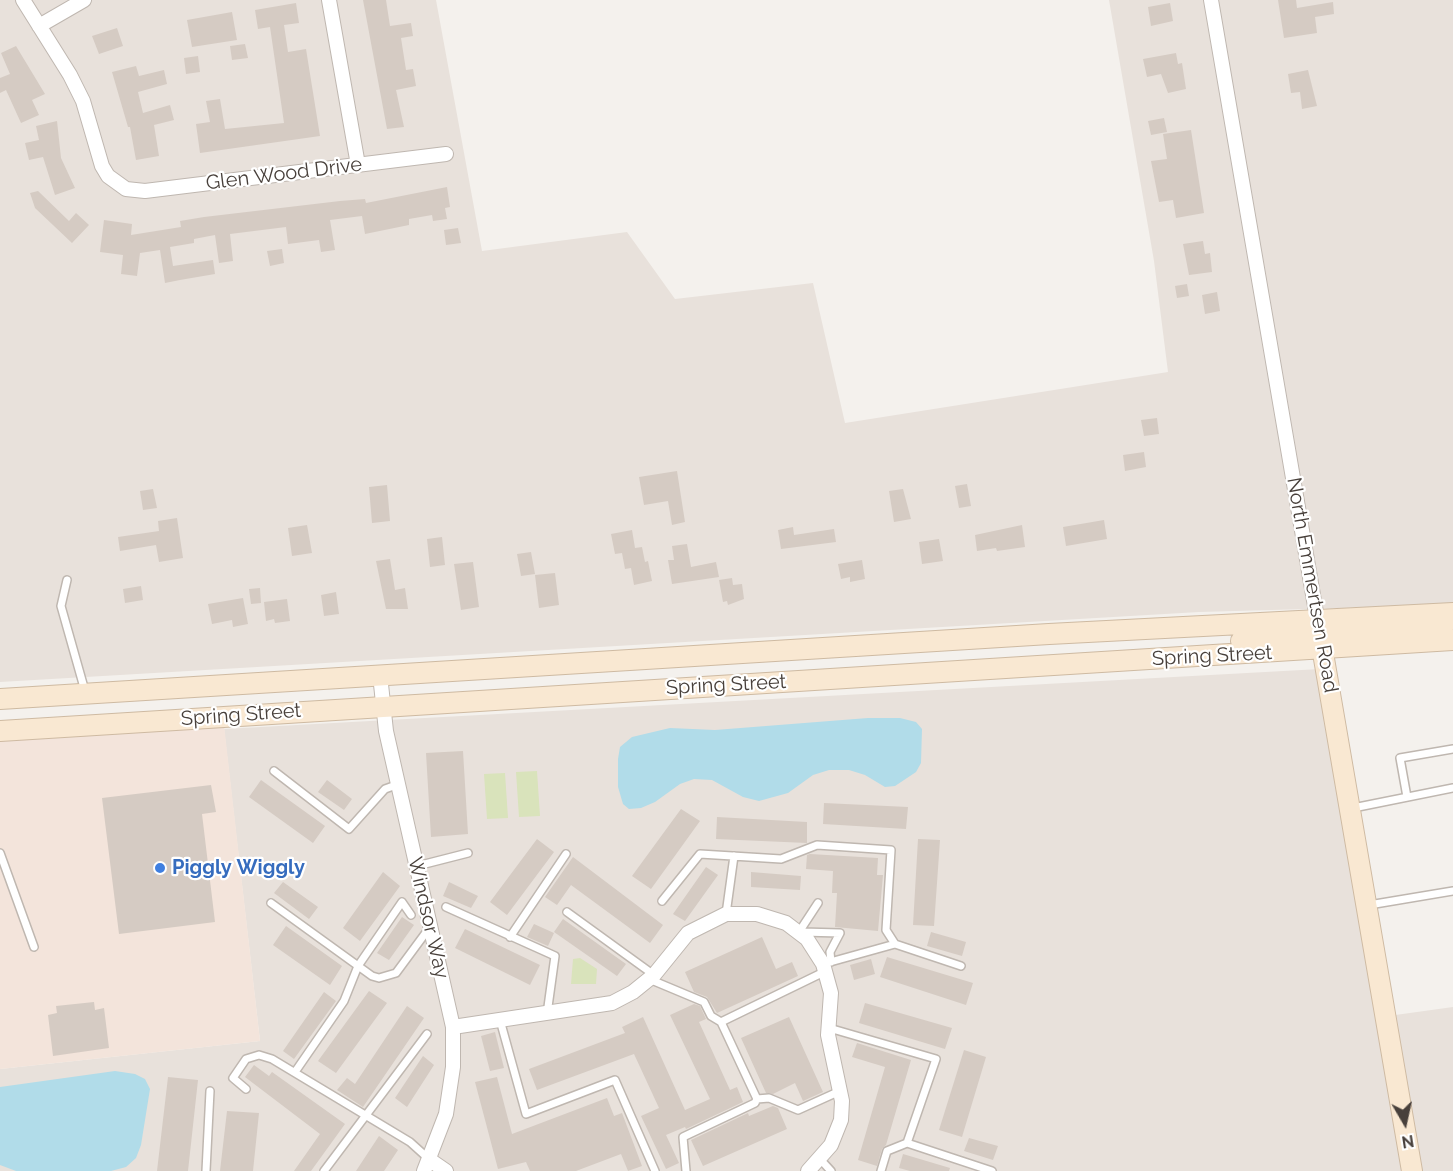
<!DOCTYPE html>
<html>
<head>
<meta charset="utf-8">
<style>
	body { margin:0 }
	#map { position:relative; width:1453px; height:1171px; overflow:hidden; background:#f4f1ed; font-family:Raleway,sans-serif }
	canvas { display:block }
	.north { position:absolute; left:1375px; top:1093px; width:60px; height:60px; -webkit-text-stroke:4px #fff; paint-order:stroke; rotate:171deg; font-size:16px; font-weight:700; line-height:24px; text-align:center; color:#48403b }
	.north::after { content:''; display:block; margin:auto; width:21px; height:27px; background:#48403b; clip-path:polygon(50% 0,100% 100%,50% 72%,0 100%) }
</style>
</head>
<body>
<div id="map">
<canvas width="1453" height="1171"></canvas>
<div class="north">N</div>
</div>
<script>
const c = document.querySelector('canvas').getContext('2d');
c.lineJoin = 'round';
function paint(path, color) { c.fillStyle = color; c.fill(path, 'evenodd'); }
const shape = rows => new Path2D(rows.map(r => 'M' + r).join(''));
function stroke(path, color, width, dash) { c.strokeStyle = color; c.lineWidth = width; c.lineCap = dash ? 'butt' : 'round'; c.setLineDash(dash || []); c.stroke(path); }
function write(font, color, halo, rows, align = 'center') {
  c.font = font + ' Raleway,sans-serif'; c.lineWidth = 4.5; c.setLineDash([]); c.textBaseline = 'middle'; c.strokeStyle = halo; c.fillStyle = color; for (const [text, x, y, turn = 0] of rows) {
    c.save(); c.translate(x, y); c.rotate((+turn || 0) * Math.PI / 180); c.textAlign = isNaN(turn) ? turn : align; if (halo) c.strokeText(text, 0, 0); c.fillText(text, 0, 0); c.restore();
  }
}
paint(shape([
	[0,0,436,0,482,251,627,232,675,299,813,283,845,423,1168,372,1154,261,1109,0,1453,0,1453,605,1199,612,0,682],
	[1320,669,1381,1017,1453,1007,1453,1171,0,1171,0,1069,260,1041,224,729]
]), '#e8e1db');
paint(shape([
	[223,716,260,1041,0,1069,0,731]
]), '#f3e4db');
paint(shape([
	[537,771,540,816,519,817,516,772],
	[505,773,508,818,487,819,484,774],
	[580,958,597,969,596,984,571,984,573,959]
]), '#d9e3bb');
paint(shape([
	[868,718,900,718,916,722,922,729,921,763,916,772,895,786,885,787,865,775,849,770,829,770,813,775,788,793,759,801,743,797,712,780,694,779,680,784,655,802,641,808,629,809,623,804,618,787,618,759,620,747,632,737,670,728,715,730],
	[115,1071,135,1074,145,1079,150,1089,141,1145,136,1158,126,1167,111,1171,16,1171,0,1165,0,1087]
]), '#b1dce9');
paint(shape([
	[363,0,386,0,390,26,411,23,413,36,401,38,406,70,413,69,416,86,396,90,404,127,387,129],
	[1278,0,1296,0,1297,8,1333,2,1334,14,1315,17,1317,33,1284,38],
	[296,3,299,23,284,25,288,52,306,49,320,136,200,153,196,124,210,122,206,101,220,99,225,129,284,123,270,27,258,29,255,10],
	[1170,3,1173,21,1151,26,1148,7],
	[232,12,237,40,192,47,187,20],
	[117,28,123,46,99,54,92,36],
	[245,44,248,58,232,60,230,46],
	[16,46,45,94,32,100,39,115,21,123,6,90,0,93,0,78,10,74,1,53],
	[1176,53,1178,64,1182,63,1186,89,1168,93,1161,74,1147,77,1143,59],
	[198,56,200,72,186,74,184,58],
	[136,66,139,76,164,70,167,84,138,92,143,113,170,105,174,120,154,125,159,156,136,160,130,127,128,127,112,72],
	[1308,70,1317,106,1302,109,1300,92,1291,93,1288,74],
	[1164,118,1167,132,1151,135,1148,121],
	[57,121,61,158,75,188,55,195,43,157,29,160,25,143,39,140,36,126],
	[1191,130,1204,213,1176,218,1173,200,1159,202,1151,161,1167,159,1163,134],
	[447,187,450,207,445,208,447,219,433,221,432,215,409,219,409,225,365,234,362,216,330,220,335,250,321,252,319,240,288,244,286,227,230,234,233,261,219,263,215,235,194,239,194,243,170,247,173,266,213,260,215,274,180,280,165,283,160,250,140,253,137,276,121,274,123,255,100,252,104,220,132,224,131,235,181,227,180,221,204,217,340,201,365,199,366,203],
	[38,191,69,221,76,213,89,225,72,243,35,208,30,193],
	[458,228,461,243,446,245,444,230],
	[1203,241,1205,254,1210,253,1212,272,1189,275,1183,244],
	[282,249,284,263,270,266,267,251],
	[1187,284,1189,296,1177,298,1175,286],
	[1217,292,1220,311,1205,314,1202,295],
	[1157,418,1159,434,1144,436,1141,420],
	[1144,452,1146,467,1125,471,1123,455],
	[677,471,685,522,672,525,668,501,644,505,639,477],
	[967,484,971,506,959,508,955,486],
	[387,485,390,521,372,523,369,487],
	[153,489,157,508,143,510,140,491],
	[903,489,911,519,894,522,889,491],
	[177,518,183,558,159,562,156,545,120,551,118,537,159,531,158,521],
	[1104,520,1107,539,1066,546,1063,527],
	[307,525,312,553,292,556,288,528],
	[1022,525,1025,547,997,551,996,548,977,551,975,535],
	[793,527,794,535,834,529,836,542,781,549,778,530],
	[632,530,635,548,642,547,645,562,648,561,652,581,634,585,631,568,625,569,622,553,615,554,611,534],
	[442,537,445,565,430,567,427,539],
	[939,539,943,561,922,564,919,542],
	[687,544,691,567,716,562,719,577,672,584,668,560,674,560,672,546],
	[531,552,535,574,521,576,517,554],
	[390,559,395,590,405,588,408,609,386,609,376,561],
	[862,560,865,579,850,582,850,577,841,579,838,564],
	[473,562,479,607,461,610,454,564],
	[555,573,559,605,539,608,535,575],
	[732,578,733,585,742,584,744,599,728,605,727,601,723,602,719,580],
	[141,586,143,600,125,603,123,589],
	[260,588,261,603,251,604,249,589],
	[336,592,339,614,324,616,321,595],
	[243,598,248,624,233,627,232,620,212,624,208,604],
	[287,599,290,621,275,623,274,619,266,621,264,602],
	[463,751,468,834,431,837,426,753],
	[261,780,325,826,313,843,249,797],
	[327,780,352,799,344,810,318,792],
	[211,785,216,812,202,814,215,922,119,934,102,798],
	[824,803,908,807,906,829,823,824],
	[681,809,700,821,651,889,632,876],
	[717,817,807,822,807,843,716,839],
	[537,839,554,852,507,915,490,902],
	[918,839,940,840,934,926,913,925],
	[810,854,878,858,877,875,883,875,878,931,835,927,837,893,832,893,833,871,806,869,807,855],
	[573,857,663,925,650,943,571,885,557,905,545,897],
	[706,867,718,875,685,921,673,914],
	[383,872,400,886,360,941,343,928],
	[751,872,801,876,800,890,751,887],
	[283,882,318,907,309,919,274,893],
	[449,882,478,896,471,908,443,896],
	[402,917,414,925,389,960,377,953],
	[563,919,626,964,617,976,554,932],
	[534,924,554,933,548,946,527,937],
	[286,926,342,966,330,985,273,945],
	[465,929,540,965,530,985,455,948],
	[931,932,966,942,962,956,927,946],
	[762,937,776,969,792,962,798,976,717,1013,707,997,694,992,685,972],
	[887,957,973,983,966,1005,880,977],
	[871,959,875,974,854,980,850,965],
	[369,991,387,1003,336,1073,318,1061],
	[324,992,336,1001,294,1059,283,1051],
	[94,1002,95,1010,104,1008,109,1048,53,1056,48,1015,57,1013,56,1006],
	[865,1003,952,1028,945,1049,859,1023],
	[694,1004,700,1006,706,1019,699,1022,730,1090,737,1087,743,1102,686,1129,685,1127,666,1135,679,1163,666,1169,641,1116,659,1108,634,1054,537,1090,529,1069,625,1033,622,1027,643,1017,685,1110,710,1099,670,1015],
	[407,1006,424,1018,363,1107,337,1090,347,1078,355,1084],
	[789,1017,823,1092,803,1101,795,1083,773,1094,766,1093,741,1038],
	[495,1032,504,1068,490,1071,481,1036],
	[857,1043,911,1060,886,1145,882,1149,877,1166,858,1160,885,1067,852,1057],
	[964,1050,986,1057,962,1137,939,1130],
	[423,1056,434,1065,407,1107,395,1098],
	[254,1065,269,1076,272,1072,345,1124,311,1171,294,1171,320,1134,245,1077],
	[168,1077,198,1080,188,1171,157,1171],
	[497,1077,512,1134,607,1098,614,1116,622,1113,642,1166,628,1171,621,1154,576,1171,530,1171,526,1162,498,1169,475,1082],
	[773,1106,778,1108,787,1129,703,1166,691,1140,748,1113,749,1116],
	[227,1111,259,1113,253,1171,220,1171],
	[379,1136,398,1150,384,1171,356,1171],
	[969,1138,998,1146,993,1160,964,1151],
	[903,1154,950,1168,949,1171,910,1171,899,1168]
]), '#d5cbc3');
const lane = shape([
	[67,580,61,606,85,691],
	[274,771,349,829,385,789,399,784],
	[1407,797,1400,758,1453,749],
	[1353,808,1453,788],
	[0,853,34,947],
	[417,866,468,853],
	[662,901,700,854,781,859,817,845,891,850,886,930,895,944],
	[271,903,372,976,379,978,396,973,430,927],
	[1369,905,1453,891],
	[446,907,555,956,547,1014],
	[567,912,654,975],
	[726,914,734,856],
	[799,932,818,903],
	[802,932,840,933,830,952,831,962],
	[510,937,566,854],
	[823,964,895,944,961,966],
	[649,979,704,1002,711,1016,721,1022],
	[500,1020,526,1114,615,1080,655,1171],
	[829,1028,936,1059,907,1143,992,1171],
	[295,1072,344,1001,358,966,402,902,411,915],
	[246,1089,233,1078,246,1059,259,1055,272,1059,410,1142,430,1160],
	[757,1099,769,1098,798,1110,840,1091],
	[820,1159,831,1171],
	[206,1171,210,1091],
	[324,1171,427,1034],
	[686,1171,683,1137,755,1103,757,1099,721,1022,826,971],
	[881,1171,887,1151,907,1143]
]);
const street = shape([
	[23,0,70,75,83,101,102,166,108,176,126,189,145,191,446,154],
	[329,0,358,165],
	[1211,0,1317,618],
	[39,26,84,0],
	[380,675,386,731,453,1027,453,1067,446,1114,424,1171],
	[453,1027,612,1003,633,992,654,975,688,933,726,914,757,914,786,923,807,939,823,964,831,993,828,1035,842,1101,841,1120,831,1145,808,1171],
	[430,1160,446,1171]
]);
const secondary = shape([
	[1317,618,1412,1171],
	[1241,641,1294,637,1310,630,1317,618],
	[1323,649,1341,632,1444,625],
	[0,699,1049,634,1453,613],
	[0,731,1453,640]
]);
stroke(lane, '#bfb7b0', 10);
stroke(street, '#bfb7b0', 16);
stroke(secondary, '#cebaa2', 22);
stroke(lane, '#fff', 7);
stroke(street, '#fff', 14);
stroke(secondary, '#f9e8d2', 20);
for (const [x, y, r, color] of [
	[160,868,6,"#3f7fe0"]
]) { const dot = new Path2D(); dot.arc(x, y, r, 0, 2 * Math.PI); c.fillStyle = color; c.fill(dot); stroke(dot, '#fff', 2); }
write('20px', '#48403b', '#fff', [
	["Glen Wood Drive",284,174,-7],
	["North Emmertsen Road",1312,585,80],
	["Spring Street",1212,656,-3],
	["Spring Street",726,685,-3],
	["Spring Street",241,715,-4],
	["Windsor Way",428,918,77]
]);
write('bold 20px', '#366cbe', '#fff', [
	["Piggly Wiggly",172,868]
], 'left');
</script>
</body>
</html>
